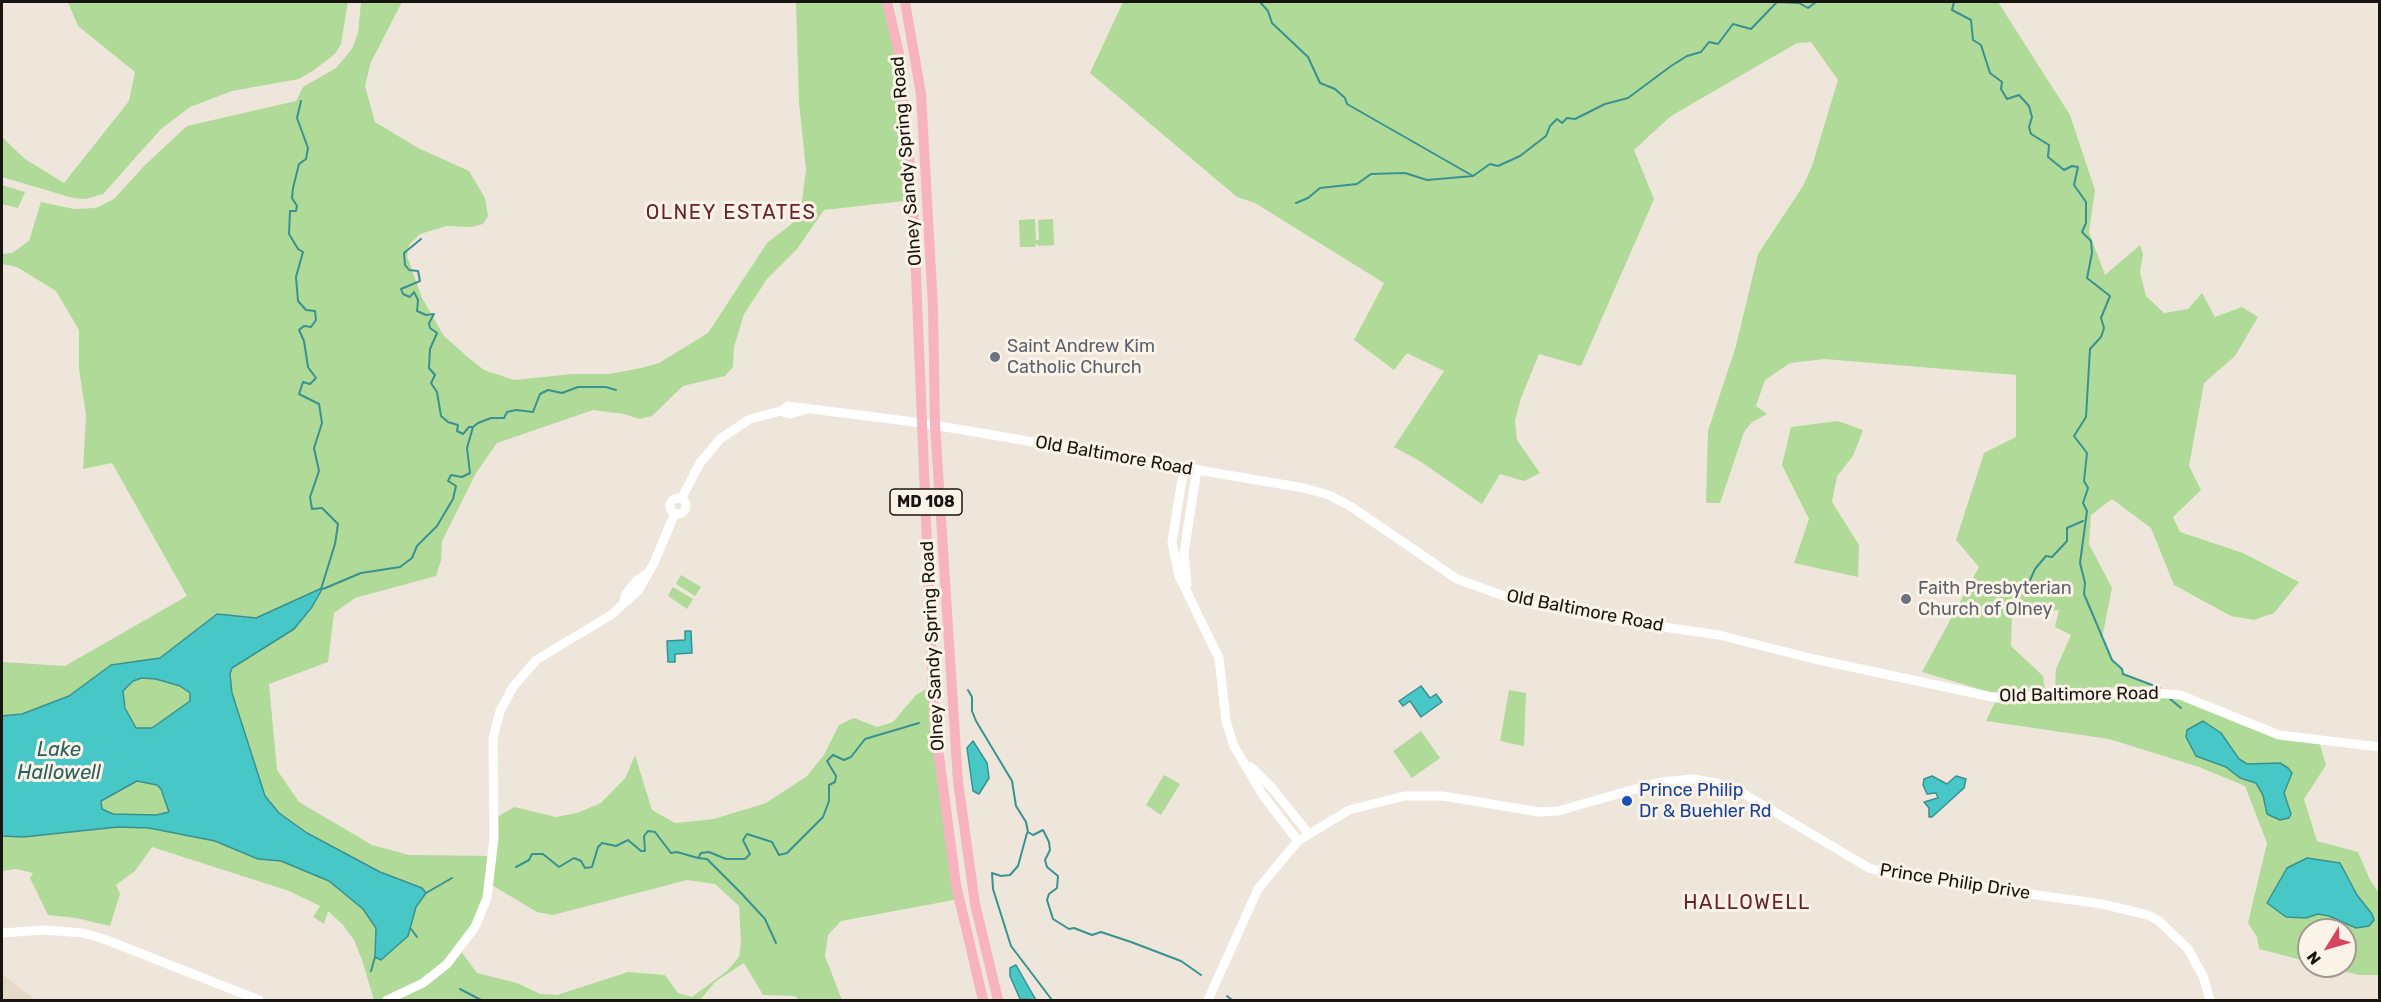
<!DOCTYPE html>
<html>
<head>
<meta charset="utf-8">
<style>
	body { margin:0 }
	#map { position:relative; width:2381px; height:1002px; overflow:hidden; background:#eee6db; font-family:Rubik,sans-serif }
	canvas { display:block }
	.frame { position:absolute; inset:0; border:3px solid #171411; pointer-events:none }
	.north { position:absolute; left:2297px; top:918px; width:60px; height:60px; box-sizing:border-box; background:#fbf3e8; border:2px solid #a09a92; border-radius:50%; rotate:233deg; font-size:16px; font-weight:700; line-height:24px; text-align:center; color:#171411 }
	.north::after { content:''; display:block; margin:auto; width:21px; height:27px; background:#d54562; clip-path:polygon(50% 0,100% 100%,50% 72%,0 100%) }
</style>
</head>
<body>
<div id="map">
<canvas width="2381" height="1002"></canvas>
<div class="frame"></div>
<div class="north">N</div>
</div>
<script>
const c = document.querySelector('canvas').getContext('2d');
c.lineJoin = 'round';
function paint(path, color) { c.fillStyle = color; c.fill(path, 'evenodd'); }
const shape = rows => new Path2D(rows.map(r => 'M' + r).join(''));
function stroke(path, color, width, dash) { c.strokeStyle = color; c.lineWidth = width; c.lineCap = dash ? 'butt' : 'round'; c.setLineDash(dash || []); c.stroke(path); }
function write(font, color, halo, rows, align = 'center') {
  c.font = font + ' Rubik,sans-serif'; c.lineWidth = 6; c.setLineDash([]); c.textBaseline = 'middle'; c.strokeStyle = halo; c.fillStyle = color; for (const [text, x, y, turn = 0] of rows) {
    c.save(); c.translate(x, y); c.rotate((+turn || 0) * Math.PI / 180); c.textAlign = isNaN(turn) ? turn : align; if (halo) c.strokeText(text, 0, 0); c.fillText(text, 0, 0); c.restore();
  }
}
paint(shape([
	[2,974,36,1000,2,1000]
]), '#e6d9c8');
paint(shape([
	[68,2,348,2,341,44,335,54,314,70,299,79,232,91,190,107,161,129,103,194,86,199,73,198,2,177,2,137,25,159,64,183,129,101,135,72,78,26],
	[361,2,402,2,371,62,365,86,375,122,418,148,469,171,485,198,488,216,483,224,471,227,447,226,420,234,409,245,407,256,422,298,444,336,470,359,484,370,514,380,572,374,609,374,641,368,659,363,708,333,767,243,794,222,802,201,806,170,799,102,796,2,887,2,913,200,824,210,797,249,767,279,744,314,734,347,733,367,725,376,683,386,652,416,640,419,624,414,593,410,497,443,476,473,442,541,441,560,436,576,355,598,334,613,328,662,269,684,277,770,299,802,372,845,409,855,492,856,494,819,514,807,556,817,577,813,601,803,626,777,635,755,652,810,675,823,714,819,766,803,807,776,824,755,839,725,854,718,877,727,893,722,916,695,933,685,959,899,841,921,828,935,825,956,842,1000,799,1000,795,996,763,995,744,963,716,981,700,1000,374,1000,362,960,354,940,343,925,328,911,324,924,313,917,320,906,289,891,152,847,135,871,116,885,120,894,110,926,76,918,48,915,30,878,33,873,16,869,2,871,2,662,65,666,187,596,112,463,83,469,86,415,79,369,79,330,56,291,17,267,2,264,2,254,12,253,29,241,41,202,74,209,96,208,114,199,145,165,187,126,296,101,303,87,336,68,352,49,358,33],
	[687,880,715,884,739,906,741,943,739,957,727,971,692,997,678,993,665,975,628,972,557,995,540,994,517,983,477,973,460,950,490,884,537,912,553,915],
	[1123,2,1998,2,2070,115,2095,190,2089,232,2105,275,2140,245,2143,254,2140,272,2146,296,2164,313,2188,309,2202,293,2215,317,2242,307,2258,317,2235,356,2204,383,2189,466,2201,490,2173,517,2180,532,2243,553,2299,582,2274,613,2254,620,2231,616,2174,585,2151,528,2112,499,2091,515,2089,544,2112,588,2102,638,2112,660,2122,669,2123,674,2158,686,2055,689,2056,669,2071,635,2055,627,2059,610,2012,615,2011,646,2043,676,2045,691,1989,692,1922,672,1979,567,1956,540,1984,453,2016,437,2016,375,1825,359,1790,363,1765,380,1756,406,1767,414,1752,422,1744,432,1720,503,1706,503,1708,431,1736,346,1758,254,1803,186,1812,166,1838,80,1811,42,1797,43,1671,116,1634,150,1654,199,1581,366,1539,354,1521,398,1515,420,1517,440,1540,473,1524,481,1500,474,1482,504,1418,460,1394,447,1444,371,1407,353,1394,370,1354,340,1384,283,1255,203,1237,197,1090,73],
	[2,185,25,192,18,208,2,204],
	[1035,219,1036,240,1039,240,1038,220,1053,219,1054,245,1039,246,1036,243,1035,247,1020,247,1019,220],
	[1838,421,1863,430,1853,456,1837,476,1832,502,1859,545,1858,577,1794,563,1809,519,1782,465,1791,427],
	[681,575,701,587,695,596,676,584],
	[673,587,693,599,687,609,668,596],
	[1509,690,1526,693,1524,746,1500,741],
	[2180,695,2256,728,2319,741,2326,765,2304,799,2317,841,2358,852,2370,880,2379,893,2379,975,2359,975,2320,966,2345,966,2345,930,2309,930,2309,962,2259,949,2257,937,2248,923,2267,843,2245,786,2199,767,2109,739,1986,721,1997,698],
	[1421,731,1440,758,1412,778,1393,751],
	[1164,775,1180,784,1161,815,1146,805]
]), '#b0da98');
const water = shape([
	[322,588,321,591,312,607,294,629,232,668,230,674,232,693,265,796,279,813,307,833,380,872,422,888,426,893,416,907,408,936,381,960,375,957,376,928,363,909,329,881,281,861,258,859,215,841,149,828,118,827,23,837,2,836,2,716,22,714,69,696,111,665,160,658,217,614,256,618,322,588],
	[142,678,156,679,180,686,190,693,190,701,152,728,136,728,125,708,123,691,133,681,142,678],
	[137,781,157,785,161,789,169,812,156,815,113,814,102,809,101,801,137,781],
	[685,631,691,631,692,653,675,654,675,662,668,662,667,641,685,640,685,631],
	[1421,686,1430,698,1436,694,1442,702,1421,717,1410,701,1403,706,1399,701,1421,686],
	[2203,721,2221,733,2239,759,2247,764,2280,763,2288,768,2292,773,2284,793,2291,814,2289,818,2280,820,2267,814,2263,795,2256,783,2240,778,2226,767,2196,756,2186,737,2187,730,2203,721],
	[973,741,987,763,989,778,979,794,973,791,967,748,973,741],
	[1932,776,1947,784,1956,776,1966,779,1964,788,1932,817,1929,817,1929,808,1924,802,1938,798,1936,793,1927,794,1923,785,1924,779,1932,776],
	[2307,858,2340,863,2357,895,2372,914,2374,920,2369,926,2356,928,2329,916,2318,914,2306,918,2286,917,2267,903,2287,868,2307,858],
	[1016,965,1033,995,1036,1000,1020,999,1010,976,1010,968,1016,965]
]);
paint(water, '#48c7c7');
stroke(water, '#399190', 1.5);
stroke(shape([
	[1260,2,1268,11,1272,23,1308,57,1320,83,1335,89,1345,98,1347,104,1473,176,1490,164,1498,166,1520,156,1546,136,1550,126,1557,119,1562,123,1567,118,1575,119,1605,104,1628,98,1671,66,1687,56,1701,52,1709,42,1718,44,1733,24,1751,29,1777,2,1799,3,1808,8,1816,2],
	[1954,2,1952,10,1971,20,1973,40,1981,45,1990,73,2002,82,2001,89,2007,99,2019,95,2029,106,2032,117,2029,127,2031,134,2049,145,2048,157,2064,170,2072,166,2078,167,2074,185,2086,202,2086,223,2082,232,2091,241,2092,253,2087,278,2110,296,2101,318,2104,328,2101,337,2090,349,2086,417,2074,436,2087,453,2084,481,2088,488,2083,503,2087,511,2080,563,2085,583,2084,594,2112,660,2122,669,2123,674,2160,688],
	[301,101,297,118,308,148,306,159,299,164,293,188,292,198,297,206,296,211,290,211,289,234,298,249,303,252,296,277,298,301,306,310,315,311,316,320,311,327,304,326,299,330,304,341,308,367,316,378,310,384,303,382,299,394,319,404,322,423,314,448,319,471,310,497,312,509,322,508,338,524,335,544,321,589],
	[1296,203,1308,198,1320,188,1357,184,1371,174,1405,173,1427,180,1473,176],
	[421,239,404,253,405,265,409,270,418,271,420,281,401,289,403,294,410,297,414,292,418,300,417,311,426,315,434,314,429,323,430,328,437,333,430,349,429,368,435,375,431,383,437,392,441,416,448,422,458,425,457,431,463,434,469,427,473,427],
	[2027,587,2035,569,2046,556,2052,557,2067,541,2067,528,2083,521],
	[323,589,361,573,400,567,412,558,417,546,437,526,453,499,456,486,448,481,451,475,462,477,470,473,467,448,473,427,478,423,491,418,504,418,507,412,516,410,533,412,540,394,548,390,562,393,578,387,606,387,616,390],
	[968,690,972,697,972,711,976,721,1012,781,1016,806,1026,822,1028,832,1033,835,1043,830,1049,842,1050,850,1045,860,1047,867,1058,876,1057,888,1049,894,1047,900,1053,919,1069,929,1074,928,1092,935,1101,932,1131,942,1181,961,1201,975],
	[2170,699,2181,708],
	[1027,833,1018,866,1010,875,1001,876,992,873,993,889,1011,946,1052,1000],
	[698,858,707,859,741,893,765,919,776,943],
	[516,867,529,860,532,854,543,854,559,867,574,858,581,861,585,868,592,867,598,847,602,843,616,846,628,840,641,851,645,851,644,836,648,831,655,832,671,853,677,852,698,858,701,853,709,852,726,859,745,859,750,854,743,840,747,834,772,842,779,855,787,853,823,817,829,801,829,785,835,782,836,776,827,761,833,755,844,760,851,757,865,739,919,723],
	[426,893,452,878],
	[411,929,417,937],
	[371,971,375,957],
	[460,989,481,1000],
	[1227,996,1232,1000]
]), '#399190', 2);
stroke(shape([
	[781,411,790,414,807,409],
	[1184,467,1172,542,1179,576,1219,658,1226,721,1234,746,1262,794,1298,841],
	'670 506a8 8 0 1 1 16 0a8 8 0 1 1-16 0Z',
	[681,499,700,463,720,439,750,419,781,411,788,406,922,423,1304,488,1329,495,1350,506,1457,579,1518,601,1601,618,1719,635,1814,659,1997,698,2154,693,2180,695,2279,735,2380,747],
	[1187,585,1184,553,1197,469],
	[624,602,626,594,637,580,645,575],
	[1251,767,1273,789,1308,833],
	[2,933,44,930,83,933,104,939,259,1000],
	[387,1000,423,983,447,964,475,927,487,898,494,838,493,739,500,711,513,687,536,660,611,615,638,591,654,563,675,513],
	[1208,1000,1258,889,1298,841,1349,810,1404,796,1443,796,1539,812,1558,811,1660,782,1692,779,1717,783,1746,795,1869,868,1893,875,2102,904,2148,915,2159,921,2188,949,2203,976,2210,1000]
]), '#fff', 9);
stroke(shape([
	[887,2,899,53,913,200,934,718,956,885,983,1000],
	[905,2,921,94,933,307,935,425,958,782,975,904,998,1000]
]), '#f7b3bf', 10);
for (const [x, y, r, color] of [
	[995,357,6,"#6b7280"],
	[1906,599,6,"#6b7280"],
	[1627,801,6,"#1a4fb4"]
]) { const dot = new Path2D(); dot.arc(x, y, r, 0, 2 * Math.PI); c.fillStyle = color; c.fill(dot); stroke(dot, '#fbf3e8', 2); }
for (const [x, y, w] of [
	[926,502,72]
]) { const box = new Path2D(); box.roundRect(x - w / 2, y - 13, w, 26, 4.5); c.fillStyle = '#fbf3e8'; c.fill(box); stroke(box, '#171411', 1.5); }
write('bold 16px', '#171411', null, [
	["MD 108",926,502]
]);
write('18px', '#171411', '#fbf3e8', [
	["Olney Sandy Spring Road",907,161,-95],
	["Old Baltimore Road",1114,456,10],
	["Old Baltimore Road",1585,611,11],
	["Olney Sandy Spring Road",933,646,-93],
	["Old Baltimore Road",2079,695,-1],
	["Prince Philip Drive",1955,882,9]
]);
write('18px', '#5b616d', '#fbf3e8', [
	["Saint Andrew Kim",1007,347],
	["Catholic Church",1007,368],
	["Faith Presbyterian",1918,589],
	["Church of Olney",1918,610]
], 'left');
write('18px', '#164399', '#fbf3e8', [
	["Prince Philip",1639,791],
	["Dr & Buehler Rd",1639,812]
], 'left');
c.letterSpacing = '1.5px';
write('20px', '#67212f', '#fbf3e8', [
	["OLNEY ESTATES",731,213],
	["HALLOWELL",1747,903]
]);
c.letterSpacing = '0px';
write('italic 20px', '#2a5f5e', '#fbf3e8', [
	["Lake",59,750],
	["Hallowell",59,773]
]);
</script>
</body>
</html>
